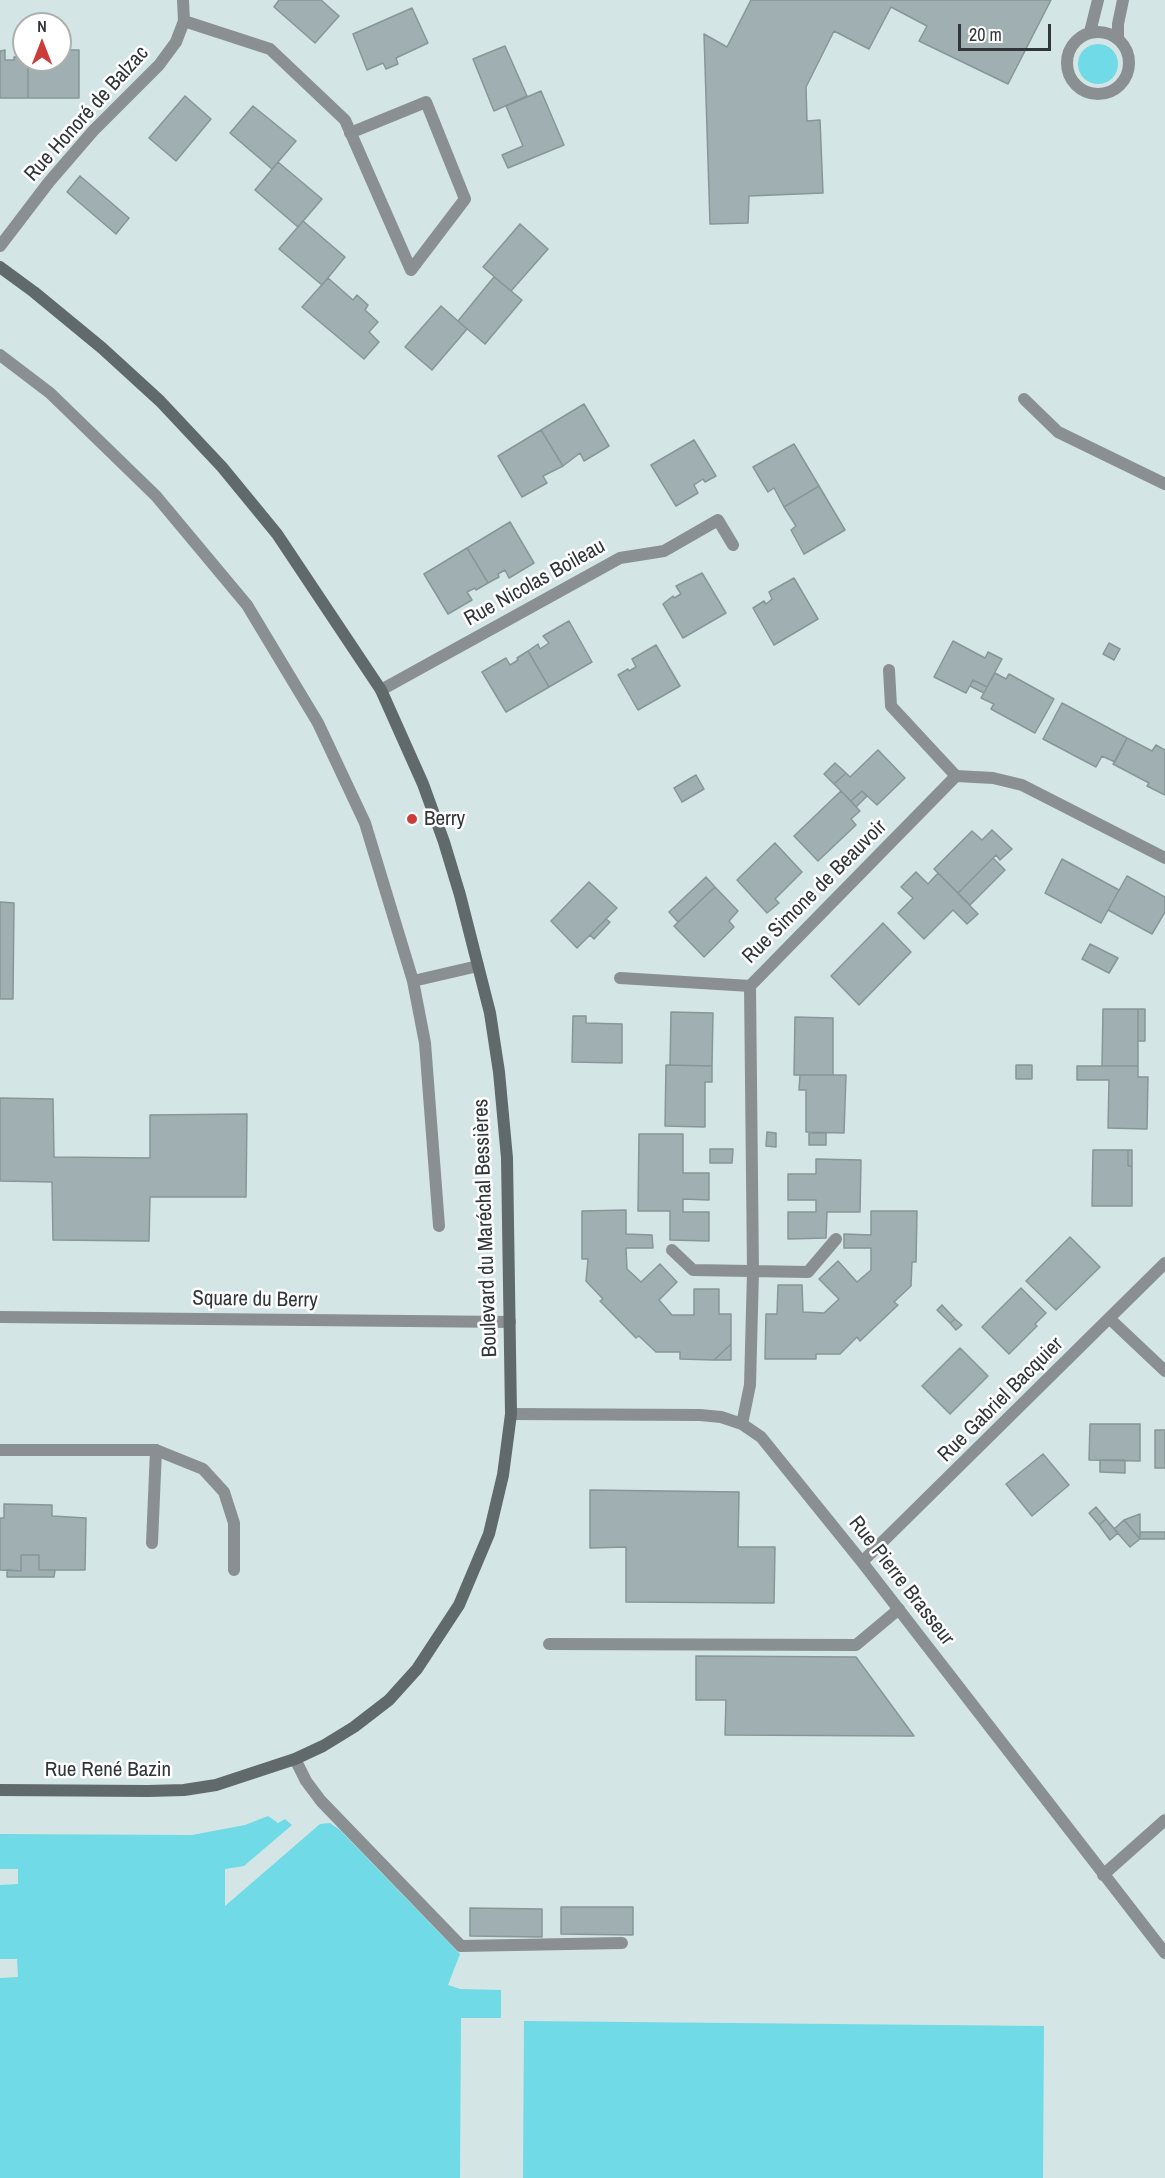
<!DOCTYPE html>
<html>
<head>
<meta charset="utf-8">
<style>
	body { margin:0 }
	#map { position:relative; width:1165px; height:2178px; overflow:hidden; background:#d4e5e6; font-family:"Archivo Narrow",sans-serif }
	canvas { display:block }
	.north { position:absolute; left:12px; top:12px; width:60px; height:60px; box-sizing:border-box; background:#fff; border:2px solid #adafaf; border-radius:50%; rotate:0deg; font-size:16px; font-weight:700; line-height:24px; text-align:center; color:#313738 }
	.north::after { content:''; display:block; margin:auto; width:21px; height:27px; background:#cb3c3b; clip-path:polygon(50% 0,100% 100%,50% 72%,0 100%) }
	.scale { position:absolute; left:958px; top:24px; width:93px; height:27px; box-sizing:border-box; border:3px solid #313738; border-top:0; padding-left:8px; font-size:18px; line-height:21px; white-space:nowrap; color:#313738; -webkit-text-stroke:4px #fff; paint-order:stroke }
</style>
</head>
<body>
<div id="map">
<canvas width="1165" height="2178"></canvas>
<div class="north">N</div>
<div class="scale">20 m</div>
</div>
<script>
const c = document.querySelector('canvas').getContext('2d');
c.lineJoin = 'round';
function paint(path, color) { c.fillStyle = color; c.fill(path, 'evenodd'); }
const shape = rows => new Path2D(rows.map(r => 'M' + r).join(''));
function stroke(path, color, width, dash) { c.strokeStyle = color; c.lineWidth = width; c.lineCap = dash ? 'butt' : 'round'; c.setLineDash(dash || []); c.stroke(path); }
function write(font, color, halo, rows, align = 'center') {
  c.font = font + ' "Archivo Narrow",sans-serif'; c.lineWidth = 5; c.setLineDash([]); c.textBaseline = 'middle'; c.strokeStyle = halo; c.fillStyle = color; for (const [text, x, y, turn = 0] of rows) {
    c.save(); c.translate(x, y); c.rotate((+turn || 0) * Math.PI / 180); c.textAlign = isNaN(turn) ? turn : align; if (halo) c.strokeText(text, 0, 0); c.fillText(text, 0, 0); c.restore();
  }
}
paint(shape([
	'1078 64a20 20 0 1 1 40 0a20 20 0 1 1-40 0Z',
	[268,1816,278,1823,285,1819,292,1825,244,1866,225,1869,225,1906,320,1824,330,1823,340,1830,460,1954,448,1985,460,1989,501,1990,501,2018,461,2018,460,2178,0,2178,0,1978,18,1977,17,1959,0,1959,0,1885,18,1884,18,1869,0,1869,0,1834,192,1835,245,1825],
	[524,2021,1044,2026,1043,2178,523,2178]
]), '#70dae6');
const building = shape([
	[279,0,321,0,339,16,315,43,274,7,279,0],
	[751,0,1051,0,1008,84,919,41,927,26,891,7,869,49,834,31,806,87,807,121,820,120,823,193,749,196,748,223,710,224,704,34,727,47,751,0],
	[412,8,428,43,396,58,398,64,386,69,383,63,367,70,353,34,412,8],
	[505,46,527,96,494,111,473,59,505,46],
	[5,50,5,60,14,60,14,57,24,57,24,60,28,60,28,98,0,98,0,51,5,50],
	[60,50,79,50,79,98,28,98,28,60,60,60,60,50],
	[541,91,564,145,508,168,502,155,523,146,506,106,541,91],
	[185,96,211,119,176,161,149,138,185,96],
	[253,106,296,141,272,169,230,133,253,106],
	[278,162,322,199,298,227,255,190,278,162],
	[80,176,129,218,116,234,67,192,80,176],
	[303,221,345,257,322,285,279,249,303,221],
	[520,224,548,249,511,291,483,267,520,224],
	[494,277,522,300,485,344,458,321,494,277],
	[328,278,353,300,357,295,368,305,365,310,378,322,369,332,379,342,364,359,302,307,328,278],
	[441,306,467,329,432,370,405,347,441,306],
	[584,404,609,446,584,461,580,453,563,466,541,430,584,404],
	[541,430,563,466,543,476,547,483,522,497,498,456,541,430],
	[694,440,716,476,705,482,703,479,694,485,698,493,676,506,651,465,694,440],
	[794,444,819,486,784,507,774,488,768,492,753,467,794,444],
	[819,486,845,530,804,554,791,530,796,526,784,507,819,486],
	[510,522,534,563,509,578,505,570,498,574,499,577,488,583,467,548,510,522],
	[467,548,488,583,476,590,475,588,467,592,472,600,448,614,424,574,467,548],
	[702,573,726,613,683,638,663,604,673,596,674,598,681,594,676,586,702,573],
	[794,578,818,619,774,645,753,608,764,601,766,604,772,599,769,592,794,578],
	[569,621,592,662,549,687,528,651,538,644,540,649,549,643,543,636,569,621],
	[953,641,985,658,988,652,1002,659,987,687,973,680,966,693,934,677,953,641],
	[1109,643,1120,649,1114,660,1103,654,1109,643],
	[656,645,680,686,638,710,618,675,628,669,629,671,636,667,632,659,656,645],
	[528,651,549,687,506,712,482,672,506,658,510,665,518,660,517,658,528,651],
	[995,673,1006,679,1009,674,1054,699,1035,733,991,709,994,704,981,698,995,673],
	[973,680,987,687,984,693,970,686,973,680],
	[1062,703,1127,738,1115,762,1102,756,1096,767,1043,739,1062,703],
	[1127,738,1152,751,1156,745,1165,750,1165,795,1147,786,1149,783,1113,764,1127,738],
	[878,750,905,778,877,805,862,791,851,801,834,784,846,773,850,777,878,750],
	[835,763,846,773,834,784,824,774,835,763],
	[696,775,704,789,682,802,674,788,696,775],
	[841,791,860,811,851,819,856,825,818,861,794,836,841,791],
	[862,791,867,796,856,807,851,801,862,791],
	[992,830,1012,849,1000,860,996,855,958,893,934,869,972,831,982,840,992,830],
	[775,843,802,872,775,899,779,903,767,913,737,880,775,843],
	[993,858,1005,870,970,905,958,893,993,858],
	[1062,859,1119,890,1101,923,1045,893,1062,859],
	[916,872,928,884,938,873,978,914,967,924,953,910,924,939,898,913,913,898,901,887,916,872],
	[1127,876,1165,897,1165,912,1152,934,1108,910,1127,876],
	[706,877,715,887,678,922,669,912,706,877],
	[589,882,617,908,577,948,551,921,589,882],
	[715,887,738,911,729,921,734,927,704,957,674,926,715,887],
	[0,902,14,903,13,999,0,999,0,902],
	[606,919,610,922,594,939,590,935,606,919],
	[883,923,911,952,859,1005,831,976,883,923],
	[1090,944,1118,958,1109,973,1082,959,1090,944],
	[1103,1009,1138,1009,1138,1066,1102,1066,1103,1009],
	[1138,1009,1145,1009,1145,1041,1138,1041,1138,1009],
	[671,1012,713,1013,712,1066,670,1065,671,1012],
	[573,1016,586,1016,586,1023,622,1024,622,1063,572,1062,573,1016],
	[795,1017,833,1018,833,1075,794,1075,795,1017],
	[666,1065,712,1066,712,1082,705,1082,705,1127,665,1126,666,1065],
	[1016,1065,1032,1065,1032,1079,1016,1079,1016,1065],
	[1077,1066,1138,1066,1138,1077,1148,1077,1147,1129,1108,1128,1109,1080,1077,1080,1077,1066],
	[800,1075,846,1075,844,1133,806,1132,806,1090,799,1090,800,1075],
	[0,1098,53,1099,54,1157,150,1158,150,1115,247,1114,246,1197,150,1197,149,1241,53,1240,52,1182,0,1181,0,1098],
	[767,1132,776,1133,776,1147,766,1146,767,1132],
	[809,1133,826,1133,826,1145,809,1145,809,1133],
	[639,1134,683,1134,683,1173,709,1173,709,1200,683,1199,683,1212,709,1212,709,1241,670,1240,670,1211,638,1211,639,1134],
	[710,1149,733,1149,732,1163,710,1163,710,1149],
	[1093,1150,1128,1150,1128,1166,1132,1166,1132,1206,1092,1206,1093,1150],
	[1128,1150,1132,1150,1132,1166,1128,1166,1128,1150],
	[816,1159,861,1160,860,1212,827,1212,826,1238,788,1239,788,1212,816,1212,816,1200,788,1200,788,1174,816,1174,816,1159],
	[626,1210,626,1234,652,1235,653,1248,626,1248,627,1269,641,1282,660,1264,677,1282,659,1300,672,1315,694,1315,694,1289,719,1289,719,1314,731,1314,731,1344,714,1360,680,1359,680,1352,656,1352,639,1336,636,1338,600,1301,603,1299,586,1281,588,1259,582,1259,582,1211,626,1210],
	[871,1211,917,1211,916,1262,912,1262,911,1286,894,1302,898,1305,860,1341,857,1337,840,1354,816,1354,816,1359,765,1359,766,1314,777,1314,778,1285,802,1285,803,1312,824,1313,839,1299,819,1279,838,1261,857,1282,871,1270,871,1248,844,1248,844,1234,871,1235,871,1211],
	[1070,1237,1100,1267,1056,1310,1026,1281,1070,1237],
	[1021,1288,1046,1313,1035,1324,1037,1326,1009,1354,982,1327,1021,1288],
	[942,1305,955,1319,950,1323,937,1310,942,1305],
	[955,1319,962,1325,956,1330,950,1323,955,1319],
	[731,1344,731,1360,714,1360,731,1344],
	[960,1348,988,1376,950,1414,922,1386,960,1348],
	[1090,1424,1140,1424,1140,1461,1089,1460,1090,1424],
	[1155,1430,1165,1430,1165,1468,1155,1468,1155,1430],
	[1043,1454,1069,1485,1032,1516,1006,1484,1043,1454],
	[1100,1460,1125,1460,1125,1473,1100,1472,1100,1460],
	[590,1490,739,1492,738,1547,775,1547,774,1603,626,1602,626,1547,590,1548,590,1490],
	[4,1504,52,1505,52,1516,86,1518,85,1570,39,1570,39,1555,21,1555,21,1571,0,1570,0,1518,4,1518,4,1504],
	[1096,1507,1106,1519,1099,1525,1089,1513,1096,1507],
	[1140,1514,1140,1539,1124,1520,1140,1514],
	[1106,1519,1118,1533,1110,1540,1099,1525,1106,1519],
	[1124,1520,1140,1539,1130,1547,1114,1529,1124,1520],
	[1140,1532,1165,1532,1165,1539,1140,1539,1140,1532],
	[21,1555,39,1555,39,1570,55,1570,54,1577,7,1577,7,1570,21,1571,21,1555],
	[696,1656,856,1657,914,1736,725,1735,726,1700,696,1700,696,1656],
	[561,1907,633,1907,633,1935,561,1934,561,1907],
	[470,1908,542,1909,542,1937,470,1936,470,1908]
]);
paint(building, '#a0b0b2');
stroke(building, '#879697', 1.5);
stroke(shape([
	'1067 63a31 31 0 1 1 62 0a31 31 0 1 1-62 0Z',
	[1090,32,1098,0],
	[1118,39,1118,24,1123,0],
	[0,355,50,393,156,496,247,605,318,723,365,823,413,981,425,1043,439,1226],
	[1024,399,1058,432,1165,484],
	[889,670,891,706,956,776],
	[413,981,478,966],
	[152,1543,156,1450,203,1469,224,1492,234,1523,234,1570],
	[549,1644,856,1645,899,1609],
	[295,1759,306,1781,321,1801,461,1946,622,1943]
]), '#8a9091', 12);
stroke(shape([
	[184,21,270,49,345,120,411,270,465,199,426,102,350,133],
	[0,246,49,182,93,131,159,65,176,42,184,21,183,0],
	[381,690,620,558,664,551,718,520,733,545],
	[620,978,750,986],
	[672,1250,693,1270,808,1272,836,1239],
	[0,1317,510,1322],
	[1110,1319,1165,1371],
	[511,1414,700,1415,721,1417,742,1424,761,1437,862,1562,1165,1953],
	[742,1424,750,1385,753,1272,750,986,956,776,993,778,1022,785,1165,858],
	[0,1450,156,1450],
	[862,1562,1165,1263],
	[1103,1875,1165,1820]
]), '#8a9091', 12);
stroke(shape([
	[0,267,34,292,102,348,160,401,222,467,277,534,381,690,423,784,444,842,460,895,490,1013,499,1072,507,1158,511,1414,503,1475,489,1534,459,1605,417,1669,389,1700,354,1727,323,1746,295,1759,216,1785,184,1790,148,1791,0,1790]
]), '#616a6b', 12);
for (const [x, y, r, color] of [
	[412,819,6,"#cb3c3b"]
]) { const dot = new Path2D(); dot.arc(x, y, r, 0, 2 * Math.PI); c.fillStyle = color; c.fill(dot); stroke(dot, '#fff', 2); }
write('21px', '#313738', '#fff', [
	["Rue Honoré de Balzac",87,114,-48],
	["Rue Nicolas Boileau",535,583,-29],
	["Rue Simone de Beauvoir",815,892,-45],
	["Boulevard du Maréchal Bessières",486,1228,-92],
	["Square du Berry",255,1300,1],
	["Rue Gabriel Bacquier",1001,1400,-45],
	["Rue Pierre Brasseur",901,1581,52],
	["Rue René Bazin",108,1770]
]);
write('21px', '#313738', '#fff', [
	["Berry",424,819]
], 'left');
</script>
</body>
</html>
